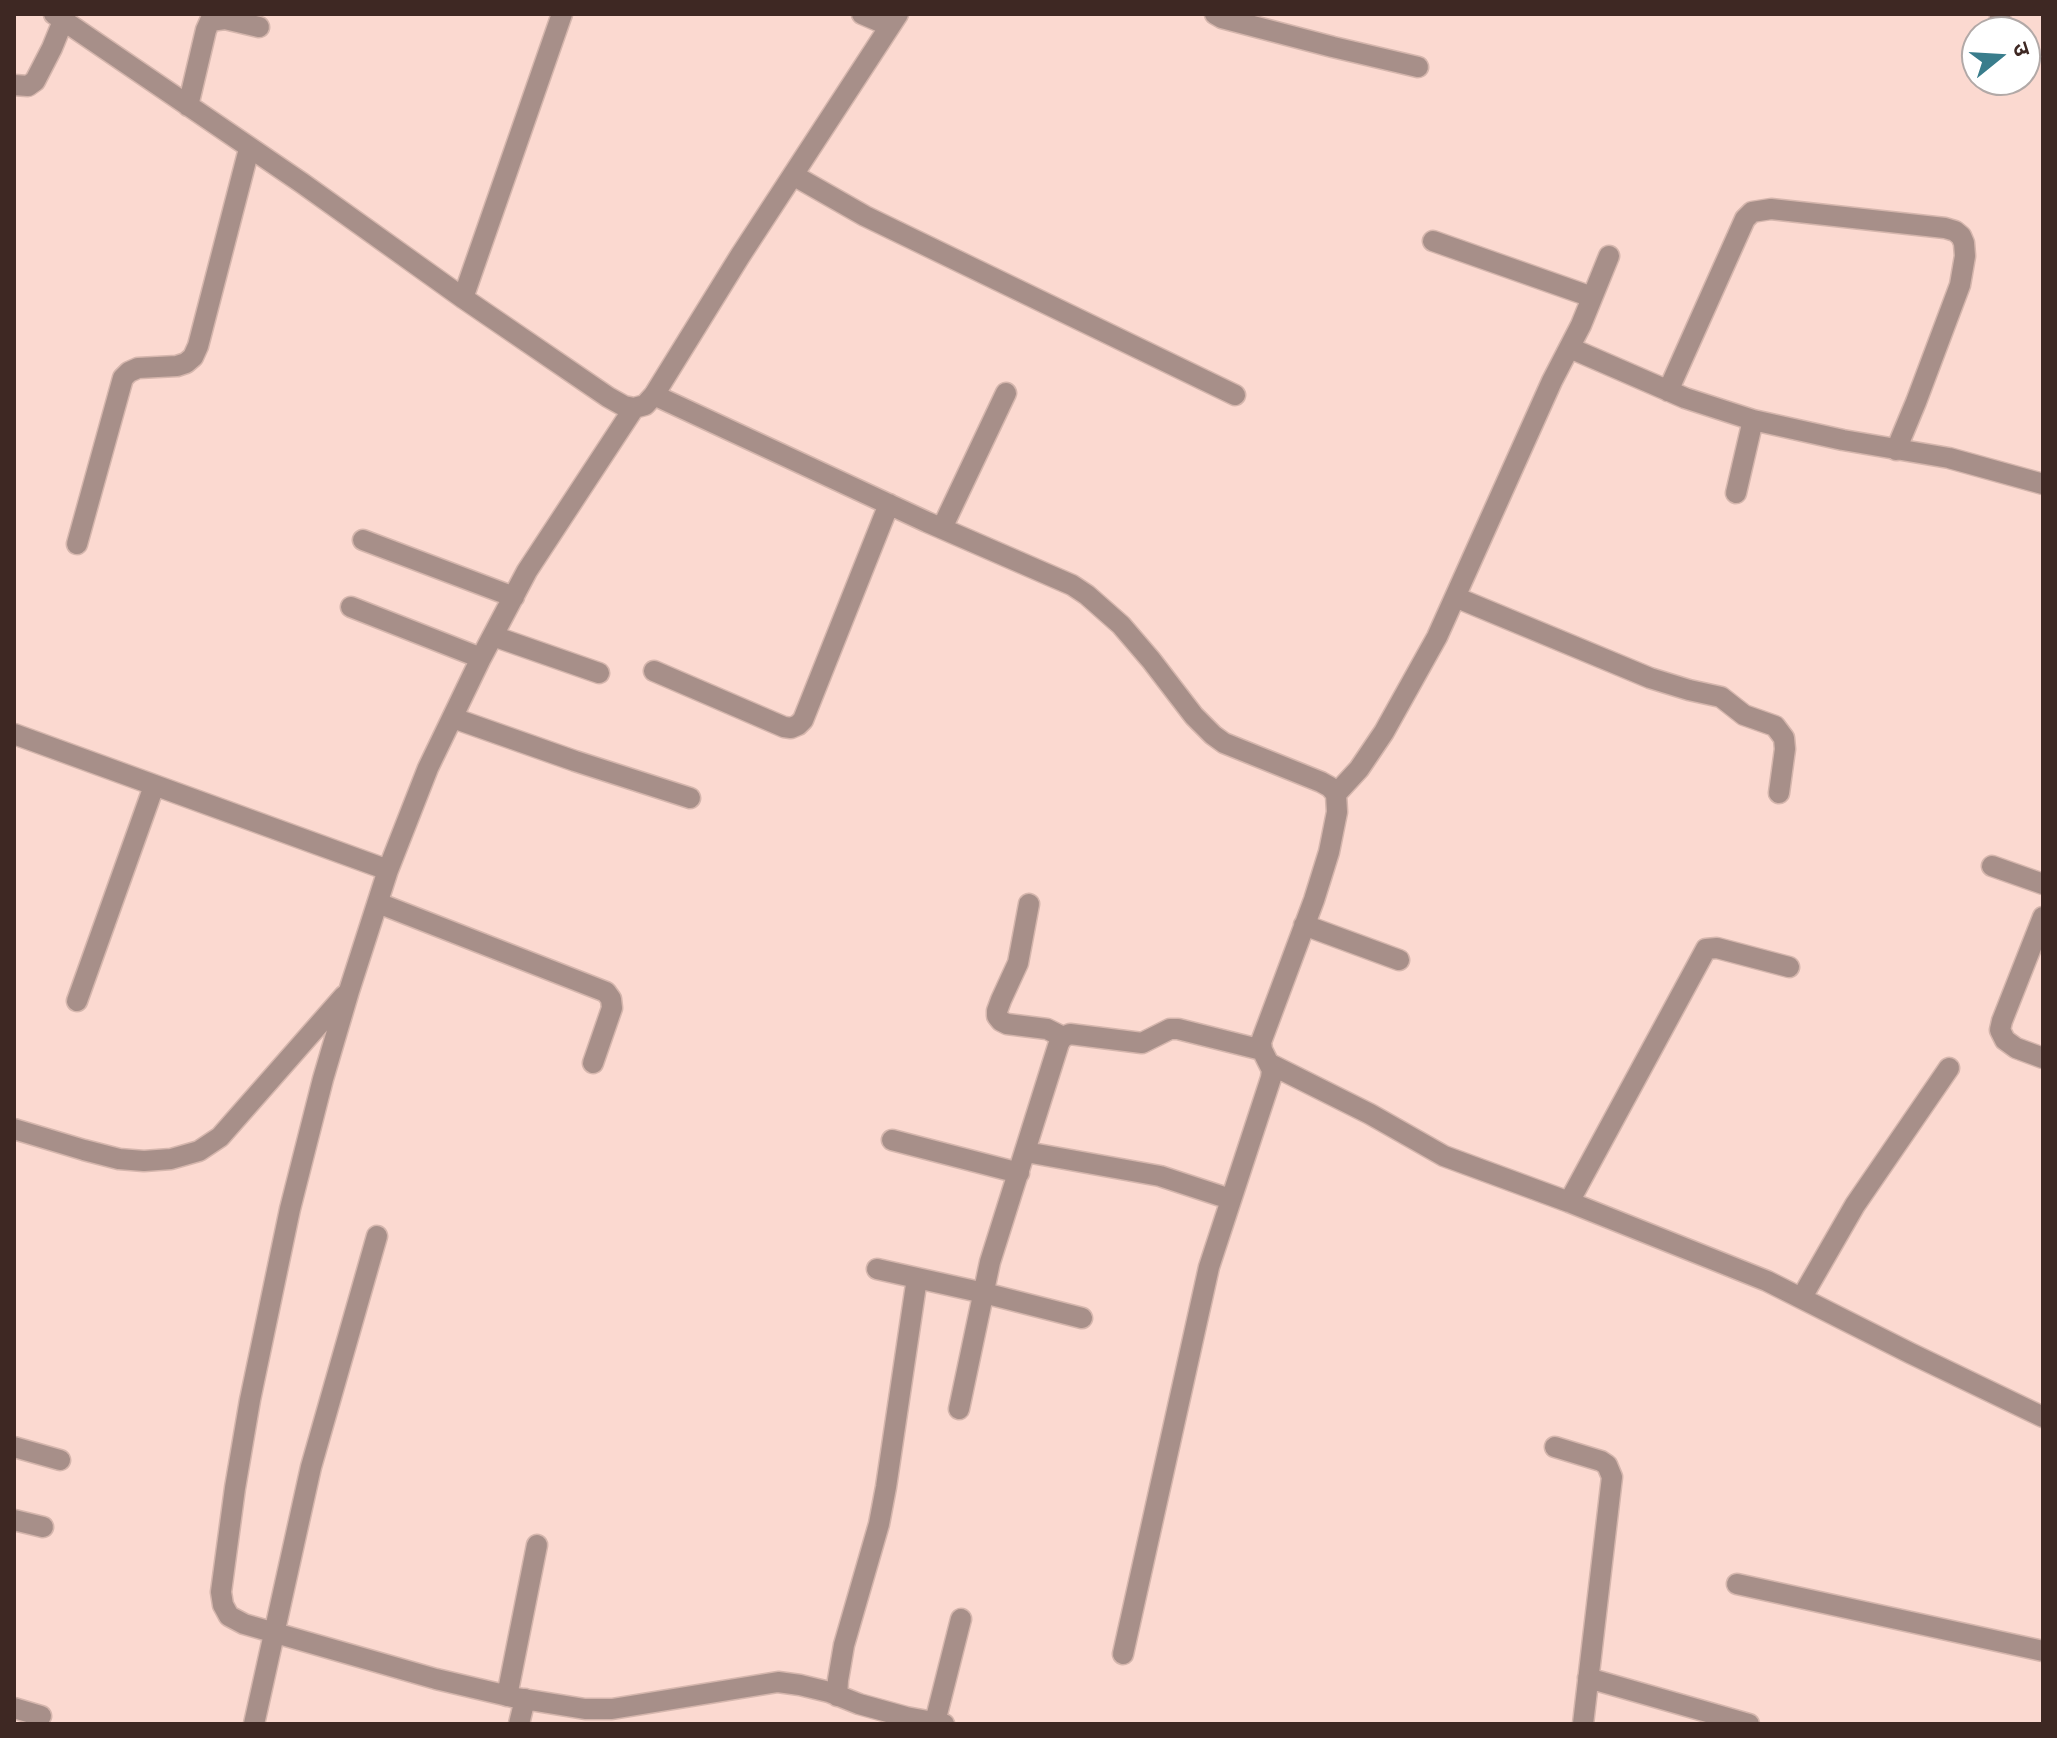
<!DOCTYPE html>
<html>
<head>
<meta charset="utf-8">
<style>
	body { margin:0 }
	#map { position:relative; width:2057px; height:1738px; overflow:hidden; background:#fbd9d0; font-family:Jost,"Noto Sans Devanagari",sans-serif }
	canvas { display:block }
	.frame { position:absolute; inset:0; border:16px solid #3e2823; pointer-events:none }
	.north { position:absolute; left:1961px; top:16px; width:80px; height:80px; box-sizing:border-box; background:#fff; border:2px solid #b2a9a7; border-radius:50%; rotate:72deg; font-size:22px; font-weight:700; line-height:32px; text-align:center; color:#3e2823 }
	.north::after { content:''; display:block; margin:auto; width:28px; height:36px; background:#397d8c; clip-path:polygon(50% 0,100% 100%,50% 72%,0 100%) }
</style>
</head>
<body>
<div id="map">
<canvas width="2057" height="1738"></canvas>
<div class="frame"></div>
<div class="north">उ</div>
</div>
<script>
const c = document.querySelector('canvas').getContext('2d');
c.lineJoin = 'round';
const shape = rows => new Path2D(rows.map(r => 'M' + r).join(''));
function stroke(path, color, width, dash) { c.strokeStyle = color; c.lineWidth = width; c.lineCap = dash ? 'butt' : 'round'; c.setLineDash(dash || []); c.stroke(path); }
const minor = shape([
	[54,14,302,183,463,298,608,397,624,406,634,408,645,405,654,395,740,256,898,14],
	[862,14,890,26],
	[1215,14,1222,18,1333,47,1418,67],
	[2000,32,2000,14],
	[14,85,28,86,35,81,52,48,63,21],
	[188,106,206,30,210,21,225,19,259,27],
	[793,175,865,216,1235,395],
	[1433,241,1592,297],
	[463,298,562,14],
	[1570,348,1685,398,1753,420,1843,440,1949,458,2043,484],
	[1668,391,1745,219,1752,212,1771,209,1945,228,1955,231,1961,236,1964,243,1965,256,1960,285,1916,402,1896,450],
	[654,395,927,522,1072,585,1087,595,1121,625,1151,660,1194,716,1213,735,1224,743,1321,782,1330,787,1336,794,1337,812,1329,852,1314,900,1261,1042,1262,1050,1272,1070,1271,1078,1209,1267,1123,1654],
	[634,408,527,571,481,658,428,768,388,870,349,991,323,1079,290,1209,250,1400,235,1488,221,1592,223,1605,229,1616,244,1624,436,1679,517,1698,585,1709,612,1709,778,1682,800,1685,829,1692,859,1704,906,1717,944,1724],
	[1736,493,1753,420],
	[942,528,1006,393],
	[363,540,514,597],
	[77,544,123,378,129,372,138,368,177,366,186,363,193,357,198,346,249,149],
	[1455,597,1650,678,1689,690,1721,697,1744,715,1775,726,1784,738,1785,749,1779,793],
	[351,607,481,658],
	[493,636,599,673],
	[654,671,784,727,791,728,798,725,803,720,889,504],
	[453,718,575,761,690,798],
	[14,734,388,870],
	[1336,794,1359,769,1384,732,1437,637,1552,381,1581,325,1609,256],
	[1992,866,2043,884],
	[378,903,606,992,611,999,612,1008,593,1063],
	[1029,904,1018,963,1001,1000,997,1011,997,1016,1001,1021,1007,1024,1047,1029,1063,1037],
	[2043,917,2002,1021,2000,1030,2005,1040,2016,1048,2043,1058],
	[1304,925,1399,960],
	[77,1001,154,786],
	[1270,1064,1370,1114,1444,1156,1569,1202,1767,1281,1910,1353,2043,1417],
	[14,1129,84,1150,119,1159,144,1161,171,1159,199,1151,220,1137,344,996],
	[892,1140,1019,1173],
	[1026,1152,1160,1176,1230,1199],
	[1569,1202,1706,949,1717,948,1789,967],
	[877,1269,984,1293,1082,1318],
	[1802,1297,1855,1205,1949,1068],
	[959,1409,990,1262,1059,1043,1063,1037,1070,1034,1142,1043,1170,1029,1178,1029,1262,1050],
	[14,1447,60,1460],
	[1555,1447,1601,1461,1607,1465,1612,1477,1583,1724],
	[14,1520,43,1527],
	[1737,1584,2043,1651],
	[1588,1678,1749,1724],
	[507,1696,537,1545],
	[837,1696,838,1680,844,1645,879,1524,886,1487,917,1278],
	[14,1708,41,1716],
	[935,1722,961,1619],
	[254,1724,311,1467,377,1236],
	[519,1724,525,1699]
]);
stroke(minor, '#d5b6ad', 23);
stroke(minor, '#a78f89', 20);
</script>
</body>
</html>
